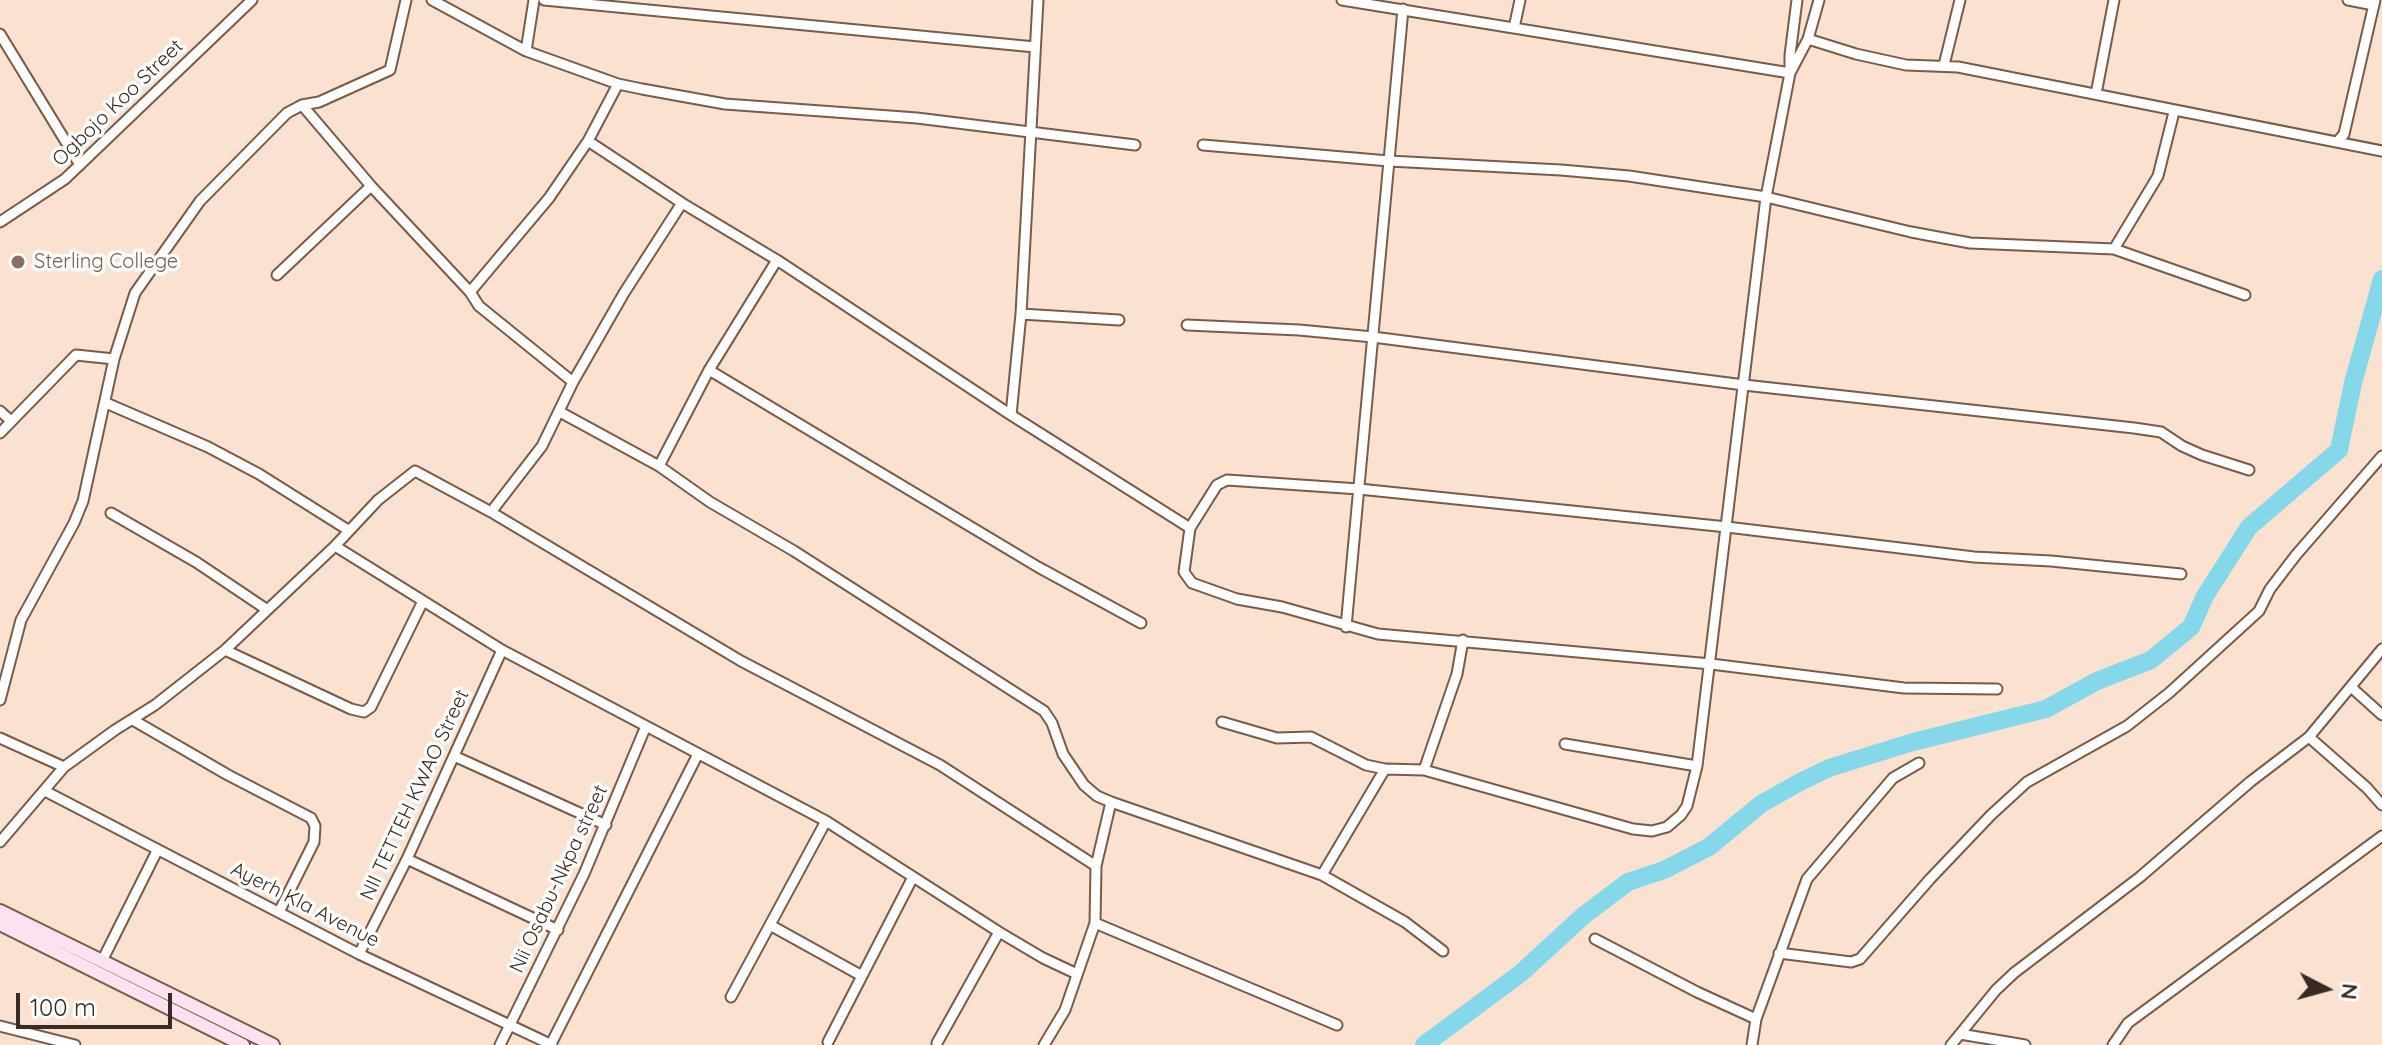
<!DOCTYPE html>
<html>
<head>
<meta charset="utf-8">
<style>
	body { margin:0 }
	#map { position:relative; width:2382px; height:1045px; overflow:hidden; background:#fbe1cf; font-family:Quicksand,sans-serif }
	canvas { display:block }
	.north { position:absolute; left:2286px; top:949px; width:80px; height:80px; -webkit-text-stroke:6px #fff; paint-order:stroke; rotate:96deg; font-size:22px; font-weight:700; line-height:32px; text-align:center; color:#382b23 }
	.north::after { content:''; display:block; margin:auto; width:28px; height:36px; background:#382b23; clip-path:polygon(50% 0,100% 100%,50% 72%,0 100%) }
	.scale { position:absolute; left:16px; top:993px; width:156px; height:36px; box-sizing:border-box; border:4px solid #382b23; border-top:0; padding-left:10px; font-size:24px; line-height:28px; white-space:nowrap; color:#382b23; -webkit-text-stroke:6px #fff; paint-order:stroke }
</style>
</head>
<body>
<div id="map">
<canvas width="2382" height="1045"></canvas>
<div class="north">N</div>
<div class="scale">100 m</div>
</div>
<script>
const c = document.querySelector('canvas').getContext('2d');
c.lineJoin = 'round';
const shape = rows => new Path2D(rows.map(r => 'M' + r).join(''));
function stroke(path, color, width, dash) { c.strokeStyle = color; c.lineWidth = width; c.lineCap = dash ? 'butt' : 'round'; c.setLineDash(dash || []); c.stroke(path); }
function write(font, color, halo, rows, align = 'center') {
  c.font = font + ' Quicksand,sans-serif'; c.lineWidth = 7; c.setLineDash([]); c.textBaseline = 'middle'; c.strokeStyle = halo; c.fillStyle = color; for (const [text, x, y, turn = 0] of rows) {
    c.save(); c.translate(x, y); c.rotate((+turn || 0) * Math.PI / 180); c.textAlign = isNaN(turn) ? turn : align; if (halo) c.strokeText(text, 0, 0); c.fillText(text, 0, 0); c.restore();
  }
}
stroke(shape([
	[1424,1045,1521,973,1583,916,1628,882,1664,870,1709,847,1761,804,1800,782,1829,768,1913,742,2046,709,2097,681,2151,660,2191,627,2205,596,2249,527,2339,450,2353,383,2382,279]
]), '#84d8ea', 18);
const minor = shape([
	[432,0,526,51,618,84,642,89,725,104,917,118,1135,145],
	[544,0,1035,47],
	[1342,0,1790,73,1790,55,1797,0],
	[2348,0,2374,5],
	[1514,28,1520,0],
	[0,34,80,165],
	[1808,39,1856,54,1906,65,1958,67,2382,151],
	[526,51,534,0],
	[1944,65,1960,0],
	[618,84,588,141,682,203,777,260,1011,415,1190,528],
	[2096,94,2114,0],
	[302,105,371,186,470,292,479,306,573,382],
	[2338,141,2344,134,2375,0],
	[1203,145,1389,161,1561,170,1629,176,1766,197,1911,232,1970,243,2114,249,2245,295],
	[0,222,65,179,252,0],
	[2114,249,2158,176,2174,112],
	[277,275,371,186],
	[470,292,549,198,588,141],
	[1021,314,1119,320],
	[1187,325,1299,330,1373,337,1744,385,2134,428,2161,432,2182,446,2202,455,2249,470],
	[709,370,1038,567,1141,623],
	[106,403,208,447,259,474,348,530],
	[0,411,11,421],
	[560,412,659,466,709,370,777,260],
	[1011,415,1021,314,1038,0],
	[0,433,76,355,114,359],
	[659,466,710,502,794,551,1044,711,1052,723,1063,754,1084,785,1097,796,1111,802,1096,866,1095,923,1065,1010,1044,1045],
	[491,512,542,446,573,382,624,293,682,203],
	[111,513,196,562,266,609],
	[335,546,502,650,826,821,999,932,1043,958,1077,974],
	[1346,627,1403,9],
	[225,650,351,709,364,712,371,707,423,601],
	[2351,687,2382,715],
	[1997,689,1904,688,1711,664,1378,634,1282,607,1237,599,1192,583,1184,572,1190,528,1217,485,1227,480,1359,489,1727,527,1974,557,2051,561,2181,574],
	[0,700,21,620,74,523,83,501,114,359,135,293,200,201,287,113,302,105,319,102,390,70,406,0],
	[133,720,228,775,311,818,315,826,314,842,279,912],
	[1222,722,1277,738,1311,737,1366,765,1385,769,1424,770,1633,829,1652,831,1667,827,1681,815,1687,806,1697,766,1766,197,1790,73,1808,39,1819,0],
	[2309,737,2367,788,2382,805],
	[0,738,64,767],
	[1565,744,1697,766],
	[454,756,606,825],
	[1424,770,1457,674,1463,640],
	[45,791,359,954,552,1045],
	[1111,802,1322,875,1405,922,1443,951],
	[0,842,64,767,115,730,155,705,225,650,335,546,378,500,415,471,491,512,741,661,940,765,1096,866],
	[407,859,558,930],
	[1322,875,1385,769],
	[1095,923,1337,1025],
	[770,925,862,976],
	[1595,939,1697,992,1756,1019],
	[1779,953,1851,962,1860,959,1930,879,1991,815,2027,782,2127,726,2169,693,2259,611,2270,589,2296,555,2382,456],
	[359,954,407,859,502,650],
	[102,961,157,851],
	[731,997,826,821],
	[0,1026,75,1045],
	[1960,1034,2025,1045],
	[828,1042,913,877],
	[937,1043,999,932],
	[551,1044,698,754],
	[500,1045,584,874,646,726],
	[1752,1045,1756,1019,1807,879,1893,778,1919,763],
	[1951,1045,1996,990,2014,973,2140,877,2250,782,2309,737,2382,649],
	[2113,1045,2128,1023,2382,836]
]);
const secondary = shape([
	[0,911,273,1045],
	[0,924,243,1045]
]);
stroke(minor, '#785c49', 13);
stroke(secondary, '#785c49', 16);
stroke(minor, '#fff', 9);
stroke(secondary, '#fee2f2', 12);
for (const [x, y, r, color] of [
	[18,262,8,"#8d6e63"]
]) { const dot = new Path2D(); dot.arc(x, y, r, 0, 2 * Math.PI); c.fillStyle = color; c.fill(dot); stroke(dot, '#fff', 3); }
write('20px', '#382b23', '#fff', [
	["Ogbojo Koo Street",118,103,-44],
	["NII TETTEH KWAO Street",415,795,-65],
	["Nii Osabu-Nkpa street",559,879,-65],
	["Ayerh Kla Avenue",305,905,27]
]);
write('20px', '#785e54', '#fff', [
	["Sterling College",34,262]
], 'left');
</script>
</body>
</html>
